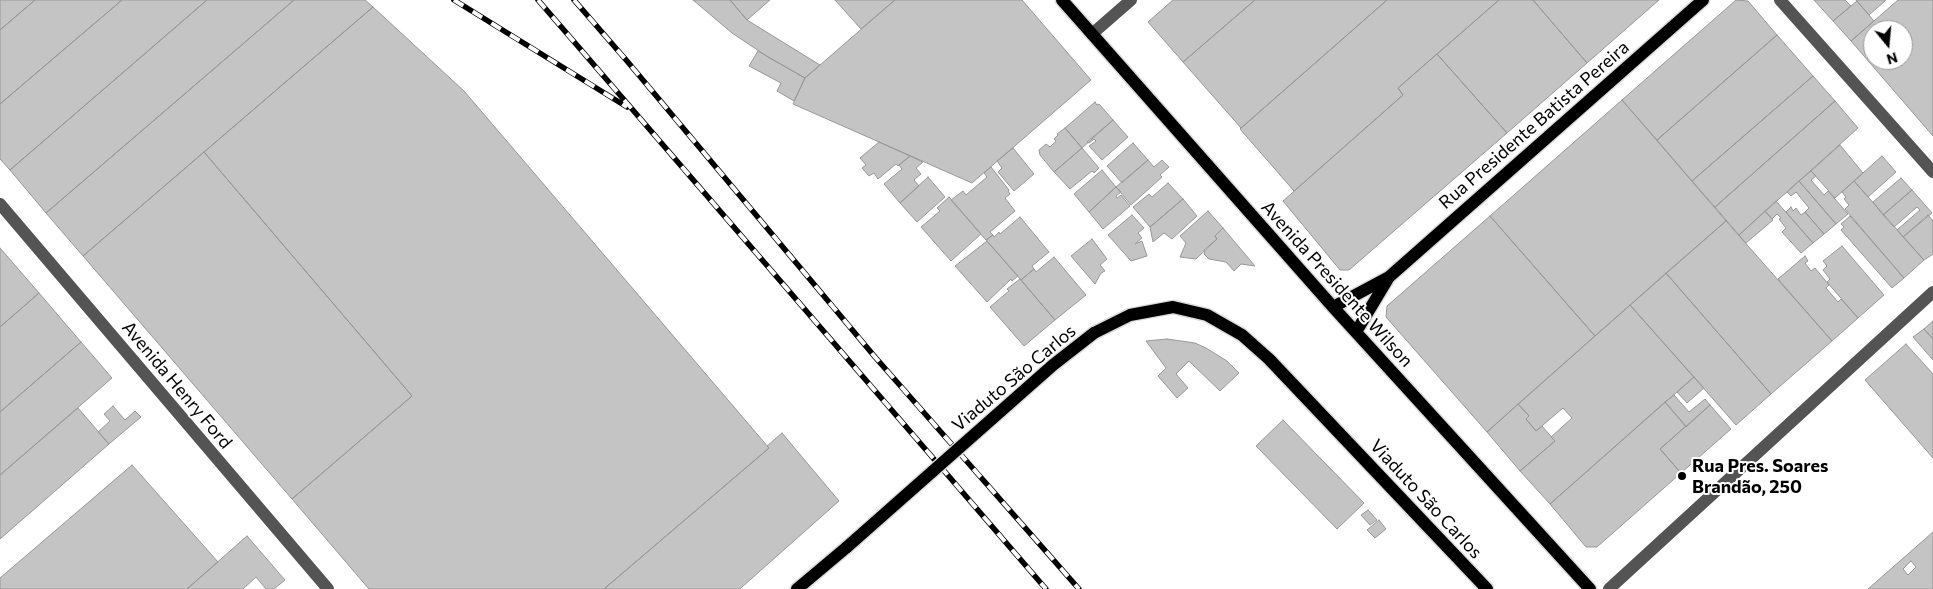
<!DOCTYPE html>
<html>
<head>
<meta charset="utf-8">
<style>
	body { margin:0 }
	#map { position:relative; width:1933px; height:589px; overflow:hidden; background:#fff; font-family:Commissioner,sans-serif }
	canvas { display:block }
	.north { position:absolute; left:1863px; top:20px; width:50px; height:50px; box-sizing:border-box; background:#fff; border:1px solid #999; border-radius:50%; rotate:163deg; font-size:14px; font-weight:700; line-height:20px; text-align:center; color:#000 }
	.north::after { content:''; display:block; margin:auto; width:18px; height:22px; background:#000; clip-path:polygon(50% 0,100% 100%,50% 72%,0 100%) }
</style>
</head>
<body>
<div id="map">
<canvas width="1933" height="589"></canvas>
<div class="north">N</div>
</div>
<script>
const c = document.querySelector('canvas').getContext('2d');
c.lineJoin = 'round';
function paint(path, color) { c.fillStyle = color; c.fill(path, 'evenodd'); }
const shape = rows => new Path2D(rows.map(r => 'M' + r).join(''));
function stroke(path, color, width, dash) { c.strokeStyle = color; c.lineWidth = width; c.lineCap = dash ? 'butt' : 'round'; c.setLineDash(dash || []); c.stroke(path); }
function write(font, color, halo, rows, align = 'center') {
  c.font = font + ' Commissioner,sans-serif'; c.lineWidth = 4; c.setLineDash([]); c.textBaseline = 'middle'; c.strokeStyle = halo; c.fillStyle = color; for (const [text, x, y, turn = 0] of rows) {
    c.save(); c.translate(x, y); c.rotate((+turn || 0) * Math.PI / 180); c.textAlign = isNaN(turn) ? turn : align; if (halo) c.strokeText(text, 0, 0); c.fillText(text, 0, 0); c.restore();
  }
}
const building = shape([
	[0,0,35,0,0,30,0,0],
	[35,0,122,0,0,104,0,30,35,0],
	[122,0,207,0,10,170,0,159,0,104,122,0],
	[207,0,294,0,46,213,10,170,207,0],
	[294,0,365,0,373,7,83,256,46,213,294,0],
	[693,0,730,0,747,20,820,65,805,78,768,57,732,33,693,0],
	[730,0,770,0,747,20,730,0],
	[835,0,895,0,861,29,835,0],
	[895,0,1022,0,1091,80,972,183,793,104,805,78,895,0],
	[1173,0,1255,0,1183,62,1148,22,1173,0],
	[1255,0,1387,0,1241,128,1183,62,1255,0],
	[1387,0,1499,0,1398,88,1403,95,1294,191,1240,129,1387,0],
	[1499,0,1533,0,1587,63,1507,133,1437,54,1499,0],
	[1533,0,1659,0,1587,63,1533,0],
	[1736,0,1748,1,1777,35,1657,140,1622,100,1736,0],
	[1814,0,1845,0,1851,6,1833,21,1814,0],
	[1856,0,1886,0,1869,15,1856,0],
	[1898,0,1933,0,1933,136,1851,41,1898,0],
	[1873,30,1903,30,1903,60,1873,60,1873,30],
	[1857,1,1874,21,1851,41,1833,21,1857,1],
	[373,7,464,91,769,448,604,589,369,589,292,499,412,396,204,152,373,7],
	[1777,35,1813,76,1692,181,1657,140,1777,35],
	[758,51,805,78,794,101,777,91,781,83,749,66,758,51],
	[1437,54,1507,133,1349,270,1340,270,1283,201,1403,95,1398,88,1437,54],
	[1813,76,1835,101,1715,207,1692,181,1813,76],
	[1622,100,1726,221,1595,336,1490,216,1622,100],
	[1835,101,1858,128,1739,235,1715,207,1835,101],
	[1095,102,1097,105,1099,104,1113,120,1082,148,1065,128,1095,102],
	[1113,120,1128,137,1102,160,1089,146,1096,141,1094,139,1089,143,1087,142,1113,120],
	[1065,128,1082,148,1054,172,1040,155,1039,150,1046,144,1050,147,1056,141,1054,139,1058,135,1057,134,1065,128],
	[879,142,910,156,898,166,896,164,878,179,874,173,869,176,862,168,866,165,860,158,879,142],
	[1133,143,1148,160,1122,183,1107,166,1133,143],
	[1840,145,1863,173,1835,198,1811,171,1840,145],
	[1013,148,1034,174,1014,191,998,172,1002,168,997,161,1013,148],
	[1082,148,1099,168,1094,173,1092,171,1070,189,1054,172,1082,148],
	[204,152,412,396,292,499,83,256,204,152],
	[910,156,923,162,916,168,921,174,914,180,919,186,900,203,884,184,902,169,899,165,910,156],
	[1882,156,1896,172,1868,197,1854,181,1882,156],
	[1148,160,1154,167,1162,160,1169,167,1160,175,1162,177,1131,205,1116,187,1148,160],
	[991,167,1009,190,1008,191,1010,194,1005,198,1015,211,990,232,993,235,986,240,951,200,963,191,966,195,987,177,984,173,991,167],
	[1102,170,1116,187,1089,212,1074,194,1102,170],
	[1811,171,1816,176,1811,180,1824,195,1828,191,1848,214,1836,224,1799,181,1811,171],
	[928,177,945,197,917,222,900,203,928,177],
	[1901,178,1912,190,1883,215,1873,202,1901,178],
	[1799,181,1836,224,1824,234,1805,212,1809,208,1796,192,1791,196,1787,192,1799,181],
	[1854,181,1924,260,1904,278,1845,209,1849,205,1844,199,1846,197,1842,192,1854,181],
	[1168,183,1183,199,1150,227,1133,207,1149,194,1152,197,1168,183],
	[1116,187,1121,192,1116,196,1117,198,1121,195,1130,206,1103,229,1089,212,1116,187],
	[1912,190,1932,213,1903,237,1897,230,1920,210,1917,207,1894,227,1883,215,1912,190],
	[949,197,981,234,951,261,921,227,940,211,937,208,949,197],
	[1183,199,1197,216,1172,239,1164,233,1153,242,1150,227,1183,199],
	[1776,201,1813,243,1801,253,1782,232,1786,228,1779,219,1781,218,1777,214,1772,219,1765,211,1776,201],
	[1791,207,1793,211,1796,208,1801,215,1805,212,1824,234,1813,243,1786,212,1791,207],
	[1208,211,1223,228,1215,236,1217,239,1196,259,1180,257,1186,243,1180,236,1208,211],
	[1765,211,1773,220,1746,243,1739,235,1765,211],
	[1132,215,1144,228,1138,233,1142,238,1135,244,1142,241,1147,256,1131,261,1108,235,1132,215],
	[1928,215,1933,221,1933,254,1924,260,1903,237,1928,215],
	[1490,216,1595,336,1487,432,1386,317,1387,306,1490,216],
	[1850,216,1904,278,1892,288,1841,230,1844,227,1841,224,1850,216],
	[1020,217,1049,252,1032,266,1034,269,1021,280,986,240,993,235,994,237,999,232,1000,234,1020,217],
	[1726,221,1832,341,1771,394,1666,273,1726,221],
	[1223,228,1255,266,1241,264,1234,271,1226,262,1209,259,1204,254,1205,252,1204,250,1217,239,1215,236,1223,228],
	[1092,239,1107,259,1100,265,1105,271,1101,273,1095,284,1071,256,1092,239],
	[987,241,1018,276,1012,281,1011,279,987,302,955,266,987,241],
	[1842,246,1884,295,1858,318,1827,282,1830,279,1823,270,1827,266,1823,261,1842,246],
	[0,248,39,293,0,327,0,248],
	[1805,256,1808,261,1805,263,1811,271,1815,268,1829,285,1826,288,1838,302,1841,299,1858,318,1832,341,1778,279,1805,256],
	[1054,257,1086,295,1055,320,1021,280,1034,269,1036,272,1054,257],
	[1666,273,1771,394,1736,425,1630,305,1666,273],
	[1020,279,1055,320,1024,346,990,307,1009,291,1007,289,1020,279],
	[39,293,81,342,0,412,0,327,39,293],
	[1630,305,1694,377,1550,504,1520,471,1555,441,1551,437,1572,418,1563,408,1536,431,1526,419,1529,416,1518,404,1630,305],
	[1933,321,1933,339,1924,329,1933,321],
	[1924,329,1933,339,1933,360,1913,337,1924,329],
	[1167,339,1195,343,1206,348,1227,361,1239,373,1220,391,1189,361,1176,374,1188,388,1177,398,1158,376,1166,368,1146,341,1167,339],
	[81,342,112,378,0,475,0,412,81,342],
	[1906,344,1933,374,1933,458,1865,380,1906,344],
	[1694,377,1704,388,1687,403,1677,392,1694,377],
	[1674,395,1689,412,1705,399,1710,405,1686,427,1665,402,1674,395],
	[1665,402,1686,426,1660,449,1681,473,1597,547,1586,547,1550,504,1665,402],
	[1518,404,1529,416,1526,419,1536,431,1542,426,1555,441,1520,471,1487,432,1518,404],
	[1710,405,1731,429,1681,473,1660,449,1710,405],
	[113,406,125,420,135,411,141,417,109,444,98,432,110,421,104,414,113,406],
	[78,408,109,444,0,539,0,475,78,408],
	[1283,420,1364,503,1337,529,1256,446,1283,420],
	[782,433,839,501,742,587,740,589,604,589,769,448,767,446,782,433],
	[132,465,218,562,187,589,0,589,0,578,132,465],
	[1368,510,1377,520,1370,525,1361,515,1368,510],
	[1379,520,1386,529,1375,538,1367,530,1379,520],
	[1933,532,1933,589,1868,589,1933,532],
	[1911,561,1916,567,1908,575,1903,569,1911,561],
	[247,536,285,580,274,589,266,589,256,577,243,589,187,589,247,536]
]);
paint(building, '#c4c4c4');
stroke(building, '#989898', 1);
const major = shape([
	[1062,0,1333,307,1590,589],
	[1333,307,1389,277,1703,0],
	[1356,332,1389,277],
	[1094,333,1130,315,1173,307,1207,315,1242,335,1269,359,1487,589],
	[797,589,847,547]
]);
stroke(major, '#dbdbdb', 15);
stroke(shape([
	[1780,0,1933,172],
	[1092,34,1131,0],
	[0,204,328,589],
	[1609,589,1933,292]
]), '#545454', 12);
stroke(major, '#000', 12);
const rail = shape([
	[454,0,627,107],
	[538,0,1046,589],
	[574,0,627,61,875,357,1079,589]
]);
stroke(rail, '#000', 5.5);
stroke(rail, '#fff', 4, [11]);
const majorBridge = shape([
	[847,547,1053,365,1094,333]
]);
stroke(majorBridge, '#dbdbdb', 15, []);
stroke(majorBridge, '#000', 12);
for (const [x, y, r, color] of [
	[1682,476,5,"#000"]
]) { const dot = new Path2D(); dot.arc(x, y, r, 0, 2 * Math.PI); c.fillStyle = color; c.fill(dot); stroke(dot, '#fff', 2); }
write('18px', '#000', '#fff', [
	["Rua Presidente Batista Pereira",1534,125,-41],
	["Avenida Presidente Wilson",1337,284,48],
	["Viaduto São Carlos",1014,378,-40],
	["Avenida Henry Ford",177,385,50],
	["Viaduto São Carlos",1426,499,47]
]);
write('bold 18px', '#000', '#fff', [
	["Rua Pres. Soares",1692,466],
	["Brandão, 250",1692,487]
], 'left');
</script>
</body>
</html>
